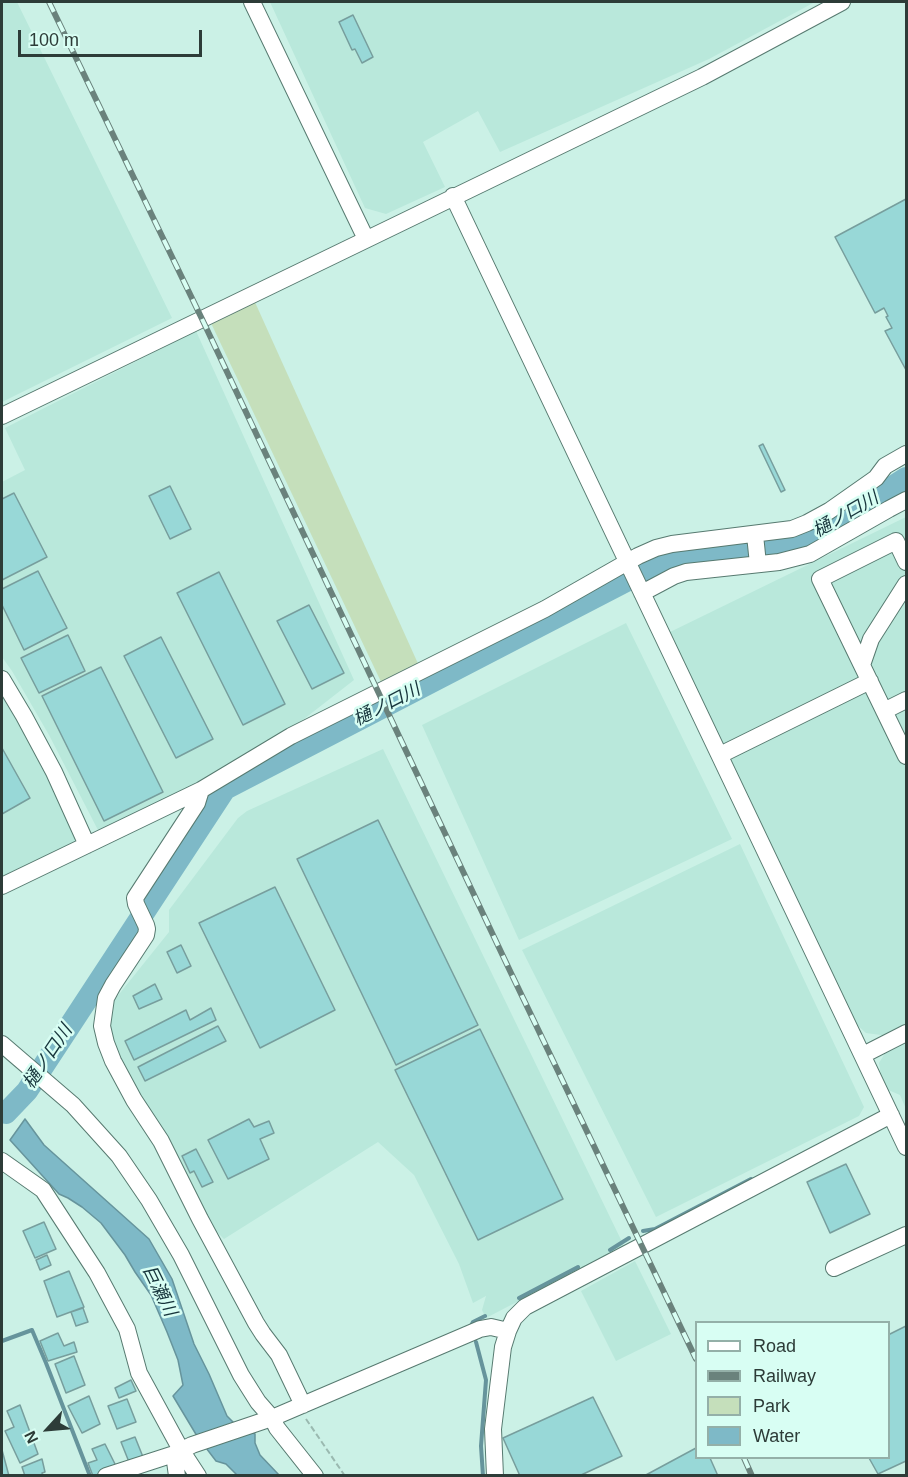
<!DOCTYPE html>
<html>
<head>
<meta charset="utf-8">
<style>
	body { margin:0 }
	#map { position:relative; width:908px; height:1477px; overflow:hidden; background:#cbf1e6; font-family:Arial,sans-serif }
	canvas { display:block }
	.frame { position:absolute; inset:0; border:3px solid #2d3c38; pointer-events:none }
	.legend { position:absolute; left:695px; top:1321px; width:195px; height:138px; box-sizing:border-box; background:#d8fef3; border:2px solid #94b0a8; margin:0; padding:8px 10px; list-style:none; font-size:18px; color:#2d3c38 }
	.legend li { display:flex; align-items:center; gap:12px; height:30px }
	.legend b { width:30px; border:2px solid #94b0a8 }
	.north { position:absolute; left:18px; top:1399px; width:60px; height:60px; -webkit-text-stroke:4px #d8fef3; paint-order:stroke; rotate:244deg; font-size:16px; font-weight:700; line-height:24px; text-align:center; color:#2d3c38 }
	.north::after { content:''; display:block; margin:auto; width:21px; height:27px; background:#2d3c38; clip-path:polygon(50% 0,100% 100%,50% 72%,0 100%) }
	.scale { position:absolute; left:18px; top:30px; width:184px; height:27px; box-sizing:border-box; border:3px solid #2d3c38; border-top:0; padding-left:8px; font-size:18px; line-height:21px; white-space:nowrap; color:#2d3c38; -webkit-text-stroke:4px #d8fef3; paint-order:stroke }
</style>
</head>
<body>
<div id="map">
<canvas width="908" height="1477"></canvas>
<div class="frame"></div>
<ul class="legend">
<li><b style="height:8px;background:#fff"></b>Road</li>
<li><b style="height:8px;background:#6a827c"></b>Railway</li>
<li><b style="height:16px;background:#c5dfbb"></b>Park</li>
<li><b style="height:16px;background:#7eb9c7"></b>Water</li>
</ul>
<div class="north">N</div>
<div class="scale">100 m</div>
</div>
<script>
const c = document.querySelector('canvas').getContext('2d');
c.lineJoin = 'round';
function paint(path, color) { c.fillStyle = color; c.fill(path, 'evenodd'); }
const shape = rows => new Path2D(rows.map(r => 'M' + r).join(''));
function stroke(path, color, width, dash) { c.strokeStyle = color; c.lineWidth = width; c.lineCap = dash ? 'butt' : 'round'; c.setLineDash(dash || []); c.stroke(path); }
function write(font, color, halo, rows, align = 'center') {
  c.font = font + ' Arial,"Noto Sans JP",sans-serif'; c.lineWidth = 5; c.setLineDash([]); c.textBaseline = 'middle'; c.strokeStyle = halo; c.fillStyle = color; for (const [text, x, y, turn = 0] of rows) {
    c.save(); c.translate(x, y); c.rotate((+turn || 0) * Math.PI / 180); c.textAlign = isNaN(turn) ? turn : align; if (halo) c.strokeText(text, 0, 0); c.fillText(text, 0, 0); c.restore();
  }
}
paint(shape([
	[2,2,17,2,172,318,2,402],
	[270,2,815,2,709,59,500,152,478,111,423,142,445,187,386,214,365,208],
	[196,331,354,680,304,719,201,782,100,834,49,735,12,671,2,657,2,482,25,470,5,428],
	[906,517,906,1109,900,1095,886,1089,881,1077,879,1063,888,1048,881,1035,866,1033,856,1024,668,633],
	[626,623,732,839,519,940,422,725],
	[2,691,48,775,77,843,2,878],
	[383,749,624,1246,486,1318,482,1310,486,1296,473,1303,459,1264,414,1175,378,1142,224,1239,210,1225,117,1057,107,1025,112,1003,169,932,169,910,238,818,247,811],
	[740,844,864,1107,859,1116,656,1217,522,950],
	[635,1261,671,1334,616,1361,581,1291]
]), '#b9e8db');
paint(shape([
	[254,300,420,668,383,686,210,321]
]), '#c5dfbb');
const water = shape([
	[25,1119,44,1145,149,1239,172,1279,194,1344,209,1374,227,1416,234,1423,255,1434,255,1443,260,1455,279,1475,237,1475,226,1464,216,1461,197,1436,173,1396,183,1385,178,1360,167,1332,151,1295,135,1272,125,1255,101,1223,82,1207,68,1198,59,1194,10,1140,25,1119]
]);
paint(water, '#7eb9c7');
stroke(water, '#66949c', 1.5);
stroke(shape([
	[643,1231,655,1229,751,1179],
	[610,1250,629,1238],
	[519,1298,578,1267],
	[471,1326,473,1322,485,1316],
	[2,1341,32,1330,46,1363,90,1476],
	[476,1342,486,1380,481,1446,483,1476]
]), '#66949c', 4);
stroke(shape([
	[6,1113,27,1091,225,789,659,564,684,557,787,548,810,538,843,519,906,478]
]), '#7eb9c7', 22);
const building = shape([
	[353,15,373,57,362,63,355,49,352,50,339,22,353,15],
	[906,199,906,370,885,331,892,328,886,317,888,316,884,308,875,313,835,237,906,199],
	[763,444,785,490,781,492,759,446,763,444],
	[170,486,191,529,170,539,149,496,170,486],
	[14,493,47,557,2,580,2,499,14,493],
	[38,571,67,628,24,650,2,605,2,589,38,571],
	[219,572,285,704,243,725,177,593,219,572],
	[309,605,344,673,312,689,277,621,309,605],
	[68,635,85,671,39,693,21,658,68,635],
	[161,637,213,739,176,758,124,656,161,637],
	[101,667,163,792,104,821,42,696,101,667],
	[2,748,30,798,2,814,2,748],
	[378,820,478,1025,396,1065,297,859,378,820],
	[275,887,335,1010,260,1048,199,923,275,887],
	[181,945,191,966,177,973,167,952,181,945],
	[155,984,162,999,139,1009,133,996,155,984],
	[211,1008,216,1020,134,1060,125,1041,186,1010,190,1020,211,1008],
	[218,1026,226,1041,145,1081,138,1067,218,1026],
	[480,1029,563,1199,478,1240,395,1070,480,1029],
	[249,1119,254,1127,269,1121,274,1133,260,1139,269,1159,228,1179,208,1140,249,1119],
	[196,1149,213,1182,202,1187,194,1171,190,1173,182,1156,196,1149],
	[846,1164,870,1214,830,1233,807,1182,846,1164],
	[44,1222,56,1249,35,1258,23,1231,44,1222],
	[47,1255,51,1265,40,1270,36,1260,47,1255],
	[69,1271,84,1307,57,1317,44,1281,69,1271],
	[83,1308,88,1322,76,1326,71,1312,83,1308],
	[906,1326,906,1462,906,1461,878,1474,869,1458,888,1458,888,1335,906,1326],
	[58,1333,64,1346,74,1342,77,1352,48,1361,40,1341,58,1333],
	[74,1356,85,1385,66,1393,55,1364,74,1356],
	[131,1380,136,1391,119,1398,115,1388,131,1380],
	[89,1396,100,1424,82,1433,68,1406,89,1396],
	[593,1397,622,1456,579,1476,520,1476,503,1438,593,1397],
	[127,1399,136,1422,117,1429,108,1406,127,1399],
	[20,1405,38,1454,20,1463,5,1431,14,1427,7,1411,20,1405],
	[135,1437,143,1457,129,1462,121,1442,135,1437],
	[105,1444,117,1468,98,1476,93,1476,88,1463,97,1460,92,1449,105,1444],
	[696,1448,696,1458,710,1458,718,1476,644,1476,696,1448],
	[2,1450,9,1476,2,1476,2,1450],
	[42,1459,45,1472,42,1473,43,1476,25,1476,22,1467,42,1459]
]);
paint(building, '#98d8d7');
stroke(building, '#779e9d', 1.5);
const minor = shape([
	[252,2,366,239],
	[453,196,906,1147],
	[2,416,702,77,842,2],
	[755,535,758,564],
	[906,562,896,541,820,579,906,756],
	[642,593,674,576,686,572,779,562,810,554,889,509,906,500],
	[862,665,871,639,906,584],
	[2,679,24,716,54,772,87,845],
	[884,711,906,700],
	[720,755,870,681],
	[201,790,197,803,135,898,136,904,146,925,147,929,146,935,113,985,106,998,102,1026,106,1043,113,1061,134,1100,161,1141,200,1219,256,1323,263,1334,279,1355,303,1405],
	[2,886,201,790,291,736,545,609,638,556,656,548,672,544,792,529,807,523,829,511,876,478,885,466,906,454],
	[2,1044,73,1105,119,1156,149,1200,181,1255,241,1375,258,1402,272,1418,277,1428,315,1476],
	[863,1055,906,1033],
	[2,1161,43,1190,97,1273,127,1329,139,1373,181,1450,198,1476],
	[834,1268,906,1235],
	[174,1454,177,1476],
	[106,1476,174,1454,192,1445,272,1418,480,1329,491,1327,508,1331],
	[495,1476,493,1429,503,1347,508,1331,514,1318,525,1307,891,1115]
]);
stroke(minor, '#577a70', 18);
stroke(shape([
	[306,1419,345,1476]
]), '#9ab9b0', 2, [6, 3]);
stroke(minor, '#fff', 16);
const rail = shape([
	[49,2,202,319,511,973,696,1359],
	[744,1458,752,1476]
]);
stroke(rail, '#6a827c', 6);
stroke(rail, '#d8fef3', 4, [11]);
write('italic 18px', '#16343b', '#d8fef3', [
	["樋ノ口川",846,515,-30],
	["樋ノ口川",387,705,-27],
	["樋ノ口川",48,1057,-56],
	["巨瀬川",159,1291,64]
]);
</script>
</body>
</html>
